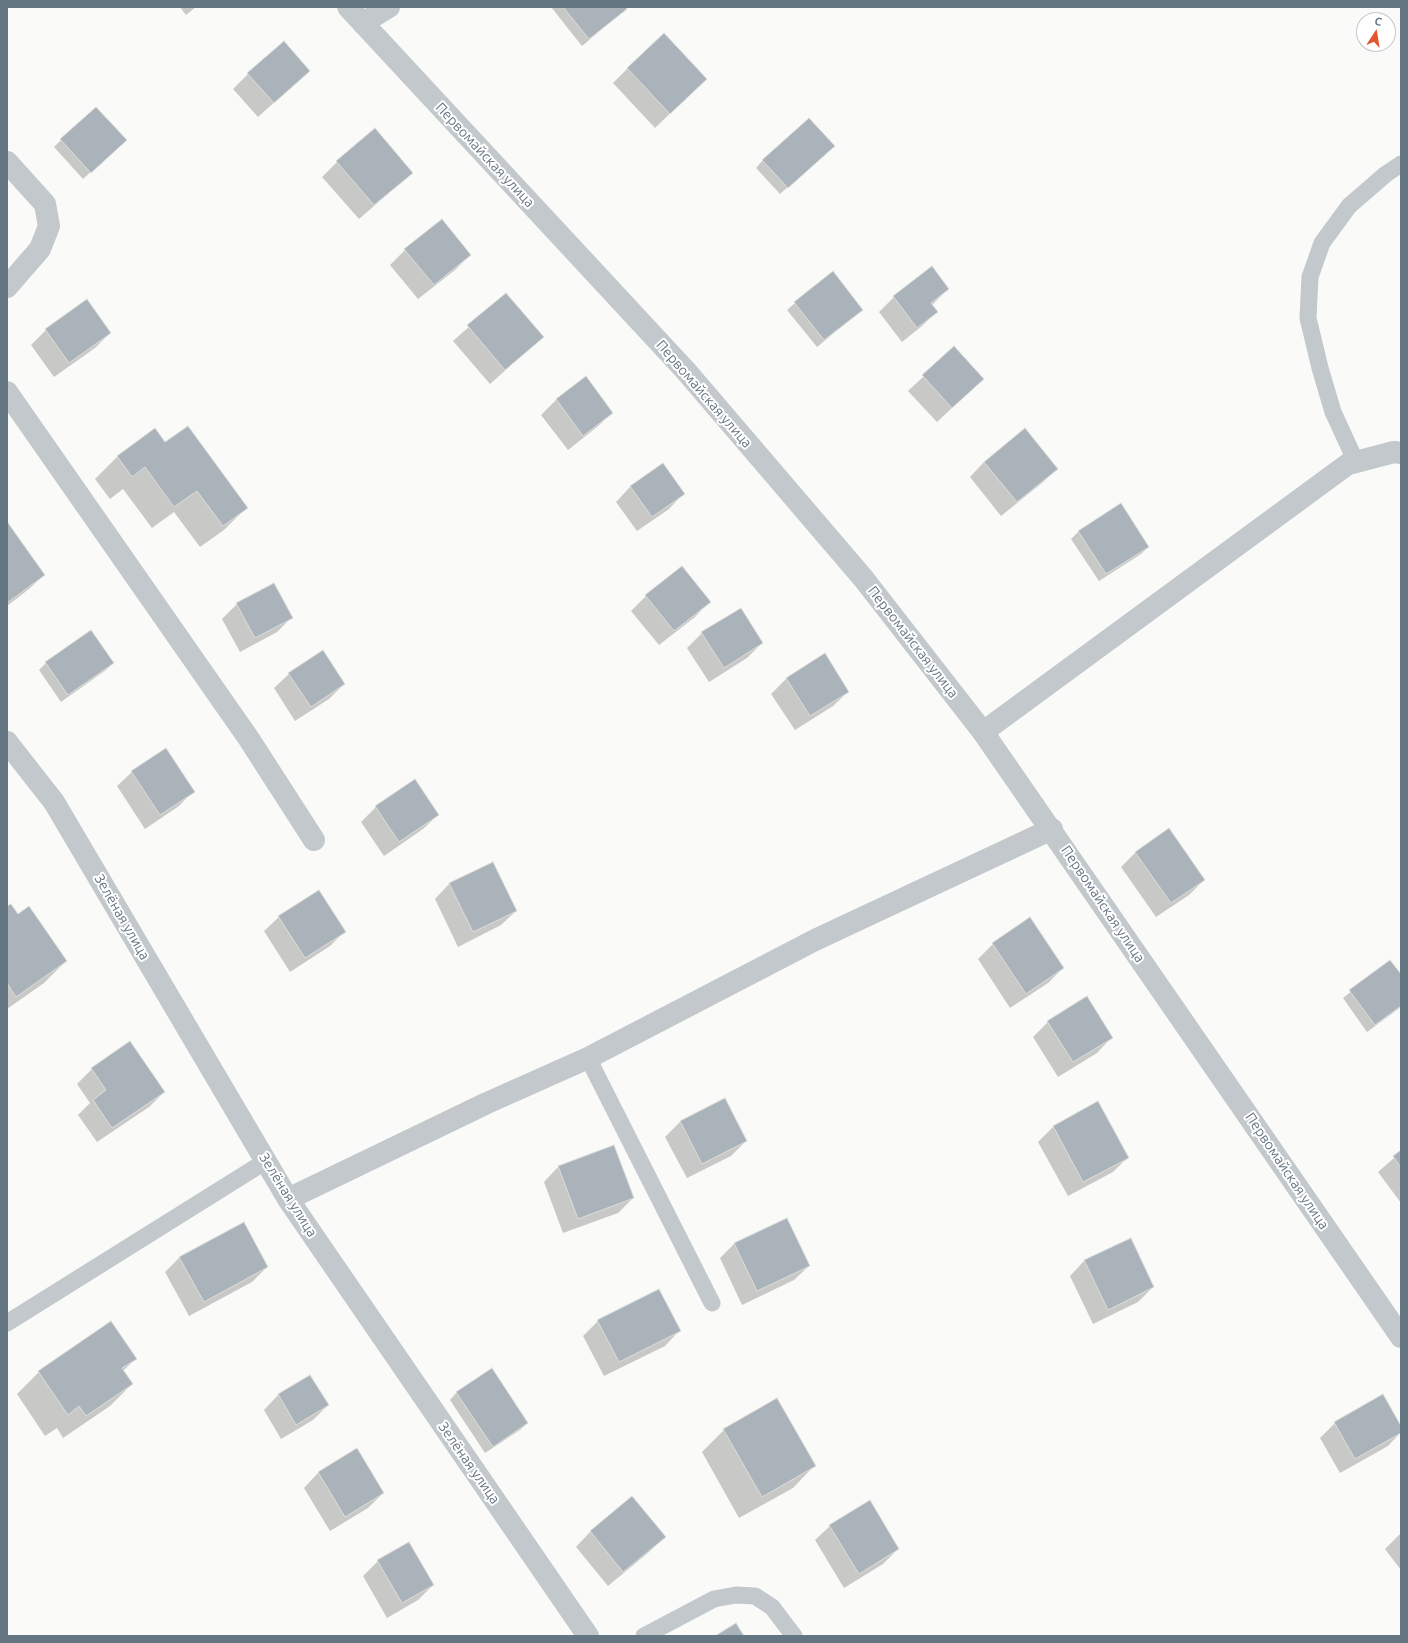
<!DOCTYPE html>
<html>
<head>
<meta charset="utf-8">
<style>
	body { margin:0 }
	#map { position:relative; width:1408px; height:1643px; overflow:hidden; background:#fafaf8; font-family:Ubuntu,sans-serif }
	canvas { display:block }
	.frame { position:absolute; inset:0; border:8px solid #657683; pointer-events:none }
	.north { position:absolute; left:1356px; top:12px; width:40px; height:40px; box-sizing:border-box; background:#fff; border:1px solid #c1c8cd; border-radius:50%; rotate:12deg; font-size:11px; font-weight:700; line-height:16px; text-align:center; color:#657683 }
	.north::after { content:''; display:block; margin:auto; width:14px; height:18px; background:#e4572e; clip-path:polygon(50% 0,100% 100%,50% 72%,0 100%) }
</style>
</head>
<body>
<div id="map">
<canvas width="1408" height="1643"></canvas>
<div class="frame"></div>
<div class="north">С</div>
</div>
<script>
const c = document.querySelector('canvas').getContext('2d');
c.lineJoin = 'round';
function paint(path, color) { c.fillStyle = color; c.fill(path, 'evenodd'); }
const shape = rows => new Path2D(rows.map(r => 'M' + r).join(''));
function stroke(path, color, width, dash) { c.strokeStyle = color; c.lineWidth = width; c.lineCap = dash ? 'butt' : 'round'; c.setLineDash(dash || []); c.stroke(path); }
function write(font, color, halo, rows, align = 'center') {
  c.font = font + ' Ubuntu,sans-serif'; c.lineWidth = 4; c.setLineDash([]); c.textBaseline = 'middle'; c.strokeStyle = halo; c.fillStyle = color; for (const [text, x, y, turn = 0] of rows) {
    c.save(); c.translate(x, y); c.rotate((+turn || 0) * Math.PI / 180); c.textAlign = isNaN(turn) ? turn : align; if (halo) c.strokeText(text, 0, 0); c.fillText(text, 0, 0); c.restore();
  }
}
paint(shape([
	[180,7,196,7,186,15],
	[551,7,625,7,626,9,582,46],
	[628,68,691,93,655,128,613,83],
	[309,71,258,117,233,89,248,74],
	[61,140,118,147,83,179,54,147],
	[826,153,780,194,756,168,763,160],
	[337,162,412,173,359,219,322,177],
	[405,250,470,255,455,270,418,299,390,265],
	[948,289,932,305,936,312,922,326,902,342,879,312,894,297],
	[506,294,543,337,490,384,453,341],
	[795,303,862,310,817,347,787,310],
	[46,330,110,333,95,348,54,377,31,345],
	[954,348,983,379,937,422,908,391],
	[585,378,612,413,597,427,568,450,541,415,556,400],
	[155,429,165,444,246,508,224,530,200,547,174,512,152,528,123,489,110,499,95,479,117,457],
	[984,462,1057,469,1042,483,1001,516,970,477],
	[662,465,683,494,669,509,637,531,616,502,630,487],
	[7,525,44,575,29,589,7,606],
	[1078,532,1148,547,1141,554,1099,581,1071,539],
	[646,596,709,602,695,617,659,645,631,611],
	[237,604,292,617,277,632,240,652,222,619],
	[702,633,762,643,747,658,709,682,687,648],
	[824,654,848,692,833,706,795,730,771,694,786,679],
	[46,663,113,663,106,670,61,702,39,670],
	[289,674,344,684,329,699,295,721,274,688],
	[132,772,193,791,179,806,145,829,117,786],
	[376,807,438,815,423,829,384,856,361,822],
	[1136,852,1204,880,1189,895,1156,917,1121,867],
	[449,884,516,911,501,925,458,947,435,899],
	[7,908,18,915,66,961,44,983,7,1009],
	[279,917,344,932,330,946,290,972,264,931],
	[1030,919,1063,968,1048,983,1010,1008,978,959,993,944],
	[1390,961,1401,976,1401,1007,1367,1032,1343,998],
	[1048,1022,1111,1038,1097,1053,1058,1077,1033,1037],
	[92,1069,164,1092,149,1107,97,1142,78,1115,90,1103,77,1084],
	[725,1099,746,1141,731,1156,687,1178,665,1137,680,1122],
	[1098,1103,1128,1157,1113,1172,1068,1196,1038,1142,1053,1127],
	[1401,1152,1401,1203,1378,1172],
	[558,1167,633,1198,618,1213,563,1233,544,1182],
	[1130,1239,1153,1287,1138,1302,1093,1324,1070,1276,1084,1261],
	[735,1243,809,1266,794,1280,742,1305,720,1258],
	[180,1257,267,1267,252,1282,189,1316,165,1272],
	[598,1321,679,1331,665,1346,604,1376,583,1336],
	[135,1359,123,1371,132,1384,110,1406,63,1438,57,1428,45,1436,17,1394,39,1372],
	[310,1376,328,1405,313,1420,281,1439,264,1410,278,1395],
	[457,1392,527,1423,520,1430,485,1453,450,1400],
	[1335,1423,1401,1429,1401,1432,1388,1446,1340,1473,1320,1438],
	[724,1430,815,1465,793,1488,739,1518,702,1452],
	[357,1450,383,1493,368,1508,330,1531,304,1488,318,1473],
	[632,1498,664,1537,649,1552,608,1586,576,1547,590,1532],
	[830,1526,898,1549,883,1564,844,1588,815,1540],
	[1401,1533,1401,1570,1385,1549],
	[378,1561,433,1585,418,1600,387,1618,363,1576]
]), '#0003');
const building = shape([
	[563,7,626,7,627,9,589,39,563,7],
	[664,33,707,79,670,114,627,68,664,33],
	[284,41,310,71,274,103,247,73,284,41],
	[96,107,127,140,91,173,60,139,96,107],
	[809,118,835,146,788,188,762,160,809,118],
	[375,128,413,173,374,205,336,161,375,128],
	[442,219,471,255,434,285,404,249,442,219],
	[932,266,949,289,931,303,938,312,917,328,893,296,932,266],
	[833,271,863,310,824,340,794,302,833,271],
	[506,293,544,337,505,370,467,325,506,293],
	[87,299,111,333,69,363,45,329,87,299],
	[954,346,984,379,952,408,922,375,954,346],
	[586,376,613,413,583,436,556,399,586,376],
	[188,426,248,508,223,526,197,491,174,507,145,467,132,477,117,456,155,428,165,442,188,426],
	[1025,428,1058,469,1017,502,984,462,1025,428],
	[663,463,685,494,652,517,630,486,663,463],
	[1121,503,1149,547,1106,574,1078,531,1121,503],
	[8,523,45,575,7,603,7,524,8,523],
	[682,566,711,602,674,631,645,595,682,566],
	[274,583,293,618,255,638,236,603,274,583],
	[741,608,763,643,724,668,701,632,741,608],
	[91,630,114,663,68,695,45,662,91,630],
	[323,650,345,684,311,707,288,673,323,650],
	[825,653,849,692,810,716,786,678,825,653],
	[166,748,195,792,160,815,131,771,166,748],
	[415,779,439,815,399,842,375,806,415,779],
	[1169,828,1205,880,1171,903,1135,852,1169,828],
	[493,862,517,911,473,932,449,883,493,862],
	[319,890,346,932,305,958,278,916,319,890],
	[11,904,18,914,29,906,67,961,16,997,7,983,7,906,11,904],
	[1030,917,1064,968,1026,994,992,943,1030,917],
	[1390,960,1401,974,1401,1006,1375,1025,1349,990,1390,960],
	[1087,996,1113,1038,1073,1062,1047,1021,1087,996],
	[130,1041,165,1092,112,1128,93,1100,106,1090,91,1068,130,1041],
	[725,1098,747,1141,702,1164,680,1121,725,1098],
	[1098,1101,1129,1158,1083,1182,1053,1126,1098,1101],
	[614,1145,634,1198,578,1219,558,1166,614,1145],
	[1401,1150,1401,1168,1393,1156,1401,1150],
	[787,1218,810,1266,757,1291,734,1243,787,1218],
	[244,1222,268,1267,204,1302,179,1257,244,1222],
	[1131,1238,1154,1287,1108,1310,1084,1260,1131,1238],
	[659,1289,681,1331,619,1362,597,1320,659,1289],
	[111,1321,137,1359,122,1368,133,1384,86,1416,79,1406,68,1415,38,1371,111,1321],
	[492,1368,528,1423,493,1447,456,1392,492,1368],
	[310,1375,329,1405,296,1425,278,1394,310,1375],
	[1383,1394,1401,1426,1401,1433,1355,1459,1334,1422,1383,1394],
	[777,1398,816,1466,762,1497,723,1429,777,1398],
	[357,1448,384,1493,345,1517,318,1472,357,1448],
	[632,1496,666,1537,623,1572,590,1531,632,1496],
	[870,1500,899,1549,859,1574,829,1525,870,1500],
	[409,1542,434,1585,402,1603,377,1560,409,1542],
	[736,1623,744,1636,715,1636,736,1623]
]);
paint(building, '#aab3b9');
stroke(building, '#dcdcda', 1);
stroke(shape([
	[1356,462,1333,412,1320,368,1308,318,1310,277,1322,243,1349,206,1386,174,1401,164],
	[588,1058,712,1303],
	[7,1323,266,1161],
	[644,1636,714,1599,736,1595,755,1596,772,1607,794,1636]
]), '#c3c8cc', 17);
stroke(shape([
	[363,23,389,7],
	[7,162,45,204,49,226,40,249,7,287],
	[7,392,249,739,314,840],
	[983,732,1348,464,1394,452,1401,453],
	[7,742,54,802,288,1199,588,1636],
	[288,1199,487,1103,588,1058,815,940,1052,829]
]), '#c3c8cc', 22);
stroke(shape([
	[348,7,686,371,863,578,983,732,1401,1337]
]), '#c3c8cc', 22);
write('14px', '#657683', '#fff', [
	["Первомайская улица",485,155,47],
	["Первомайская улица",704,394,49],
	["Первомайская улица",913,642,52],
	["Первомайская улица",1103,904,56],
	["Зелёная улица",122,917,60],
	["Первомайская улица",1287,1171,56],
	["Зелёная улица",288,1195,58],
	["Зелёная улица",469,1463,55]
]);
</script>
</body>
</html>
